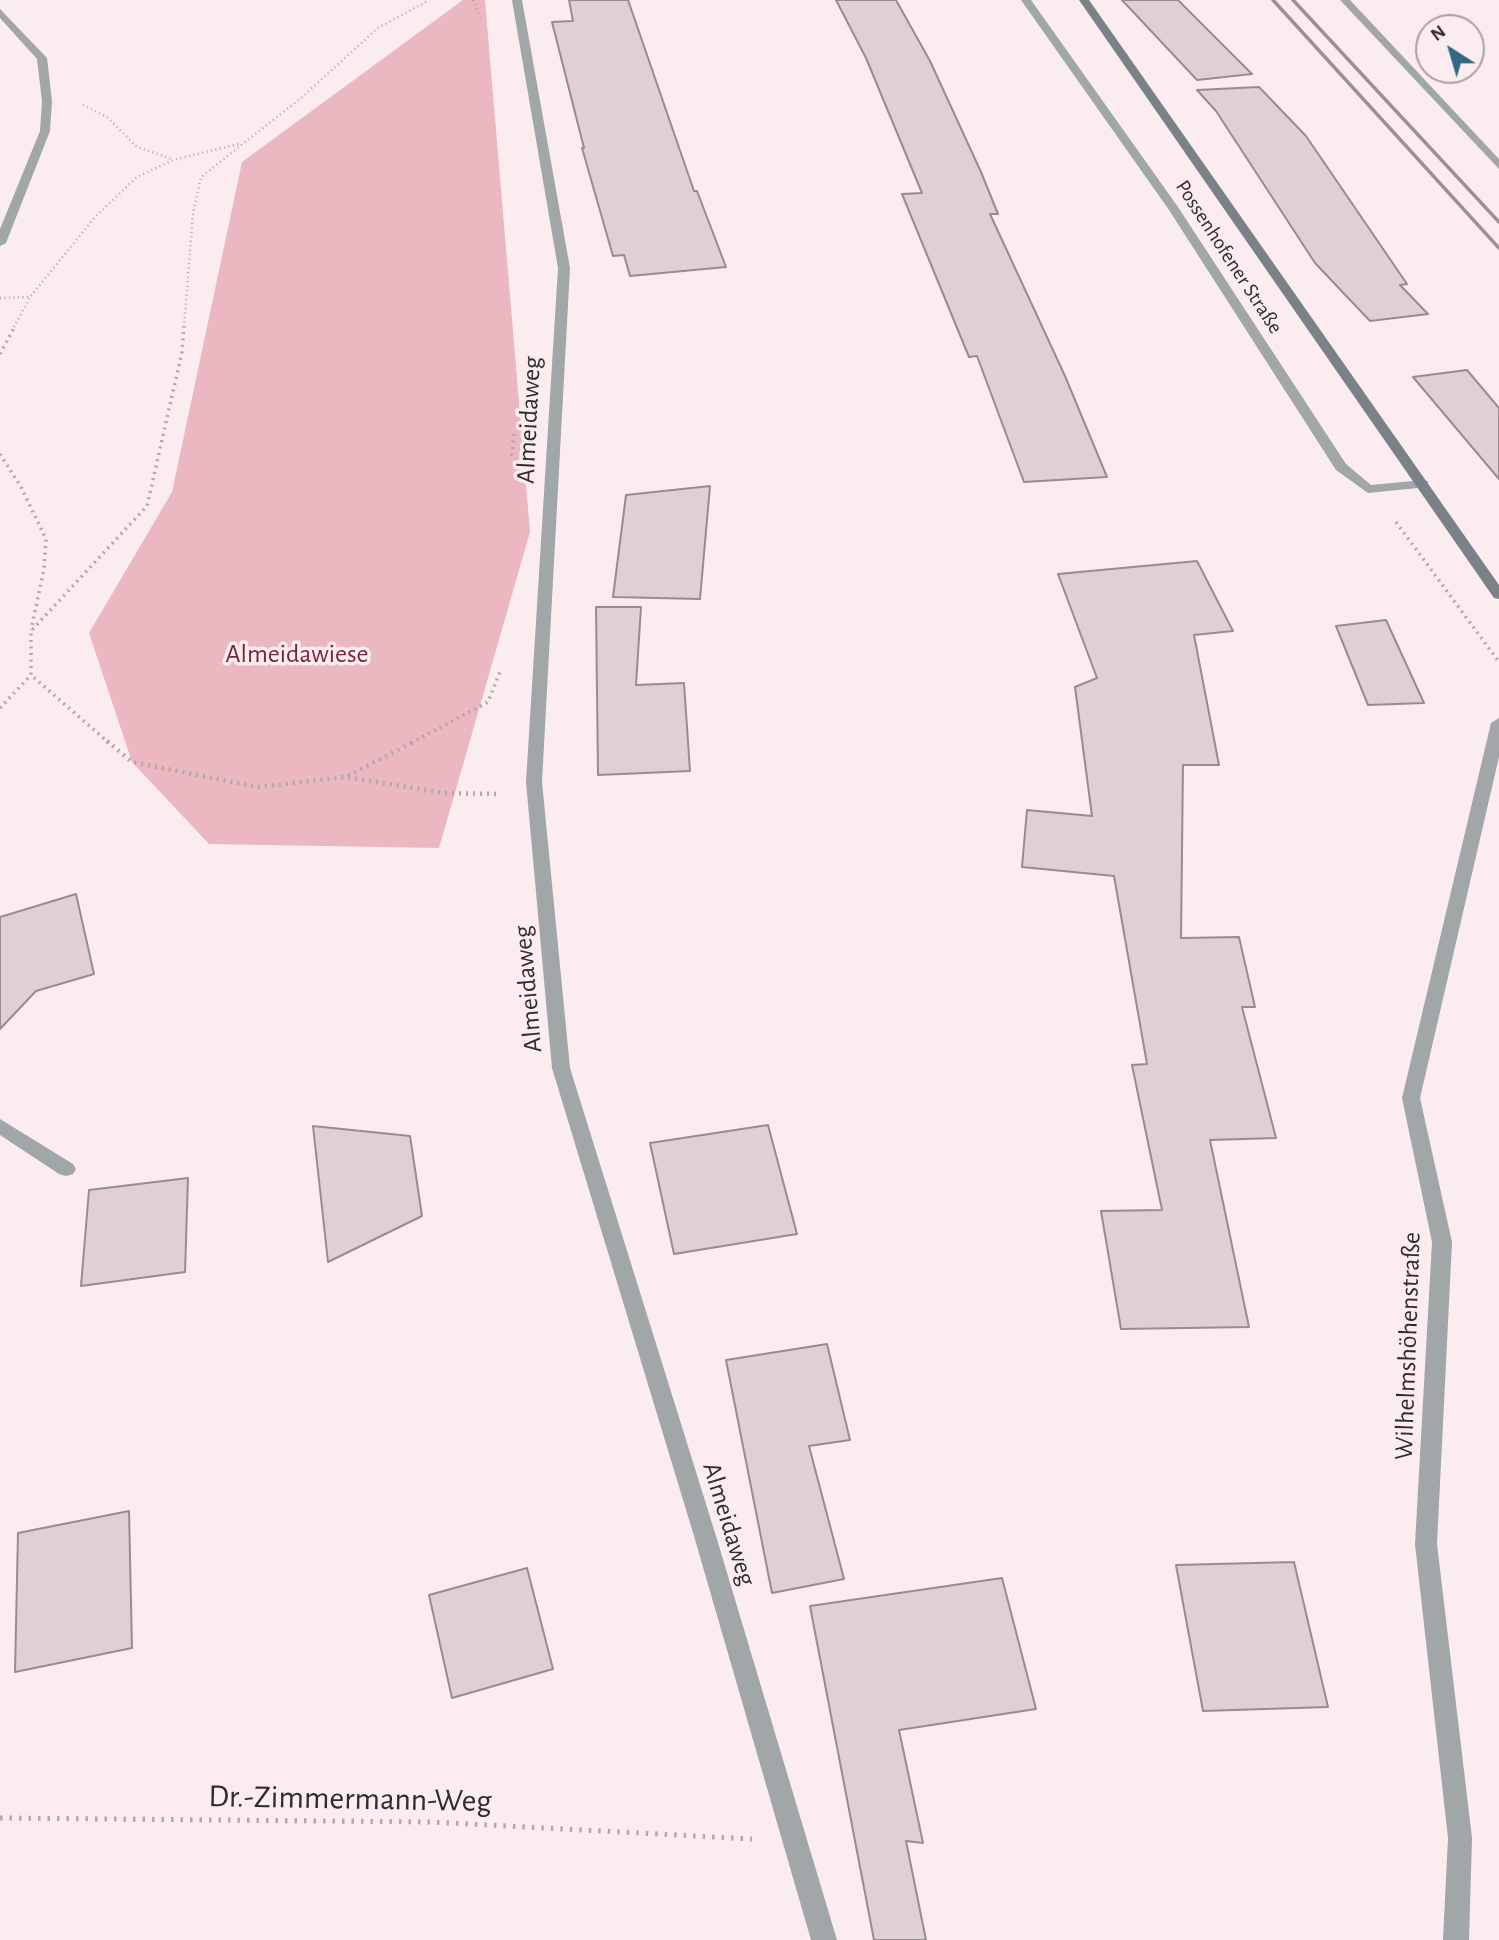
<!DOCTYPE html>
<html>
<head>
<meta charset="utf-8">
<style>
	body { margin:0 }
	#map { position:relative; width:1499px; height:1940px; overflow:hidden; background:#fbecef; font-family:"Alegreya Sans",sans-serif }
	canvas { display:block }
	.north { position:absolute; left:1415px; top:14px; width:70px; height:70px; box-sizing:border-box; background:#fbecef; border:2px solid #ab9fa1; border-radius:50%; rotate:323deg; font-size:19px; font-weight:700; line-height:28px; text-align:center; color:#322c2d }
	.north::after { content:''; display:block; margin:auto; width:24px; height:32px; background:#326883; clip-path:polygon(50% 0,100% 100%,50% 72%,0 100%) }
</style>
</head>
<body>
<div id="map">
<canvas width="1499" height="1940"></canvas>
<div class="north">N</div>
</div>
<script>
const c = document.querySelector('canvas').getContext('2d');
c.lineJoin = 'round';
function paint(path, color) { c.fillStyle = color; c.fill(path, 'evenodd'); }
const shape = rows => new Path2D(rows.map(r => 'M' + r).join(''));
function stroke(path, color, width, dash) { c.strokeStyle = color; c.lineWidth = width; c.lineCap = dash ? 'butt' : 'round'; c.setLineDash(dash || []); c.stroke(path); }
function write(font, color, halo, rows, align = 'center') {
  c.font = font + ' "Alegreya Sans",sans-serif'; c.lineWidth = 7; c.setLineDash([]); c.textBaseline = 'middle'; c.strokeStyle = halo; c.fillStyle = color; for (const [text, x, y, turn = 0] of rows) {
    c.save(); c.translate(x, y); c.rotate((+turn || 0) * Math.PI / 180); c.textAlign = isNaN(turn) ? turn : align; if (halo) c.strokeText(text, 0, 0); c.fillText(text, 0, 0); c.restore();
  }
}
paint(shape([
	[463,0,485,0,530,532,439,848,209,844,132,762,89,633,172,492,242,162]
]), '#ebb7c1');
const building = shape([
	[569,0,628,0,694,191,697,191,726,267,630,276,624,255,613,256,582,148,584,148,552,22,573,21,569,0],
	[836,0,896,0,930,61,981,172,998,214,990,214,1065,376,1107,477,1024,482,977,356,969,357,902,194,922,193,866,58,836,0],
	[1122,0,1178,0,1252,74,1197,80,1122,0],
	[1259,87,1306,136,1407,284,1400,285,1428,314,1370,321,1315,263,1216,111,1197,90,1259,87],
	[1467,370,1499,408,1499,479,1413,377,1467,370],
	[710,486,700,599,613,597,626,495,710,486],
	[1197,561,1233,631,1194,635,1219,765,1183,765,1181,938,1239,937,1255,1007,1242,1007,1276,1138,1210,1140,1249,1327,1121,1329,1101,1211,1162,1210,1132,1065,1147,1064,1114,876,1022,867,1027,810,1092,816,1075,687,1097,678,1058,574,1197,561],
	[596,607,641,607,636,685,684,683,690,771,598,775,596,607],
	[1386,620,1424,703,1368,705,1336,626,1386,620],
	[76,894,94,974,36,991,0,1029,0,917,76,894],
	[768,1125,797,1234,674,1254,650,1143,768,1125],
	[313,1126,410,1136,422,1216,328,1262,313,1126],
	[188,1178,185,1272,81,1286,89,1190,188,1178],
	[827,1344,850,1440,809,1446,844,1579,772,1593,726,1360,827,1344],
	[129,1511,132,1648,15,1672,18,1533,129,1511],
	[1294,1562,1328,1707,1203,1711,1176,1565,1294,1562],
	[527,1568,553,1669,452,1698,429,1595,527,1568],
	[1002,1578,1036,1709,899,1730,923,1843,906,1841,926,1940,874,1940,810,1606,1002,1578]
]);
paint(building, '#ded0d3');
stroke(building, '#998c8e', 2);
stroke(shape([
	[473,0,482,21],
	[83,105,107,117,137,147,172,159],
	[0,298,30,297,95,217,137,177,173,160,239,144],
	[14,327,30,297],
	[184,327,193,213,201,177,301,98,378,28,429,0]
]), '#b2a7a9', 2.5, [1, 3.5]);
stroke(shape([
	[0,354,15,326],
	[514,434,512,455,516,459],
	[0,454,21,487,46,539,44,569,31,630],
	[1396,522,1499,662],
	[0,708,31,675],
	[109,743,31,675,31,631,147,506,182,352,184,326],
	[411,743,488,702,500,672]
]), '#b2a7a9', 3.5, [2, 4.5]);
stroke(shape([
	[107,741,132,762,258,787,346,777,445,793,498,794],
	[348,776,415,741]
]), '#b2a7a9', 4.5, [2, 5]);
stroke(shape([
	[0,1818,432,1822,752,1839]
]), '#b2a7a9', 5, [2.5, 7]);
paint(shape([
	[0,1119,73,1164,76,1169,73,1174,66,1176,59,1174,0,1135,0,1119]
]), '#a1a6a9');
paint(shape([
	[512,0,522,0,570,268,542,782,570,1068,716,1536,837,1940,811,1940,694,1536,552,1068,526,782,558,268,512,0],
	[1021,0,1031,0,1178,207,1346,464,1371,485,1423,480,1428,481,1428,487,1368,493,1336,470,1169,210,1021,0],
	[1340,0,1350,0,1499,159,1499,169,1340,0],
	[0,9,47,58,52,101,50,131,6,243,0,246,0,229,40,131,42,101,37,59,0,18,0,9],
	[1499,718,1499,757,1420,1098,1452,1242,1437,1544,1472,1838,1469,1940,1443,1940,1448,1838,1415,1544,1432,1242,1402,1098,1491,723,1499,718]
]), '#a1a6a9');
paint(shape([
	[1079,0,1089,0,1499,585,1499,599,1494,598,1079,0]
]), '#7b8287');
stroke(shape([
	[1273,0,1499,248],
	[1293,0,1499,222]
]), '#9b9193', 3.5);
write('21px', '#322c2d', '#fbecef', [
	["Possenhofener Straße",1229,257,57]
]);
write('26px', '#322c2d', '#fbecef', [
	["Almeidaweg",529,420,-87],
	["Almeidaweg",528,989,-95],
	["Wilhelmshöhenstraße",1408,1346,-88],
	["Almeidaweg",729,1524,73]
]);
write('26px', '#79243e', '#fbecef', [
	["Almeidawiese",297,654]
]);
write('32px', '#322c2d', '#fbecef', [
	["Dr.-Zimmermann-Weg",350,1799,1]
]);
</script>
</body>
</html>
